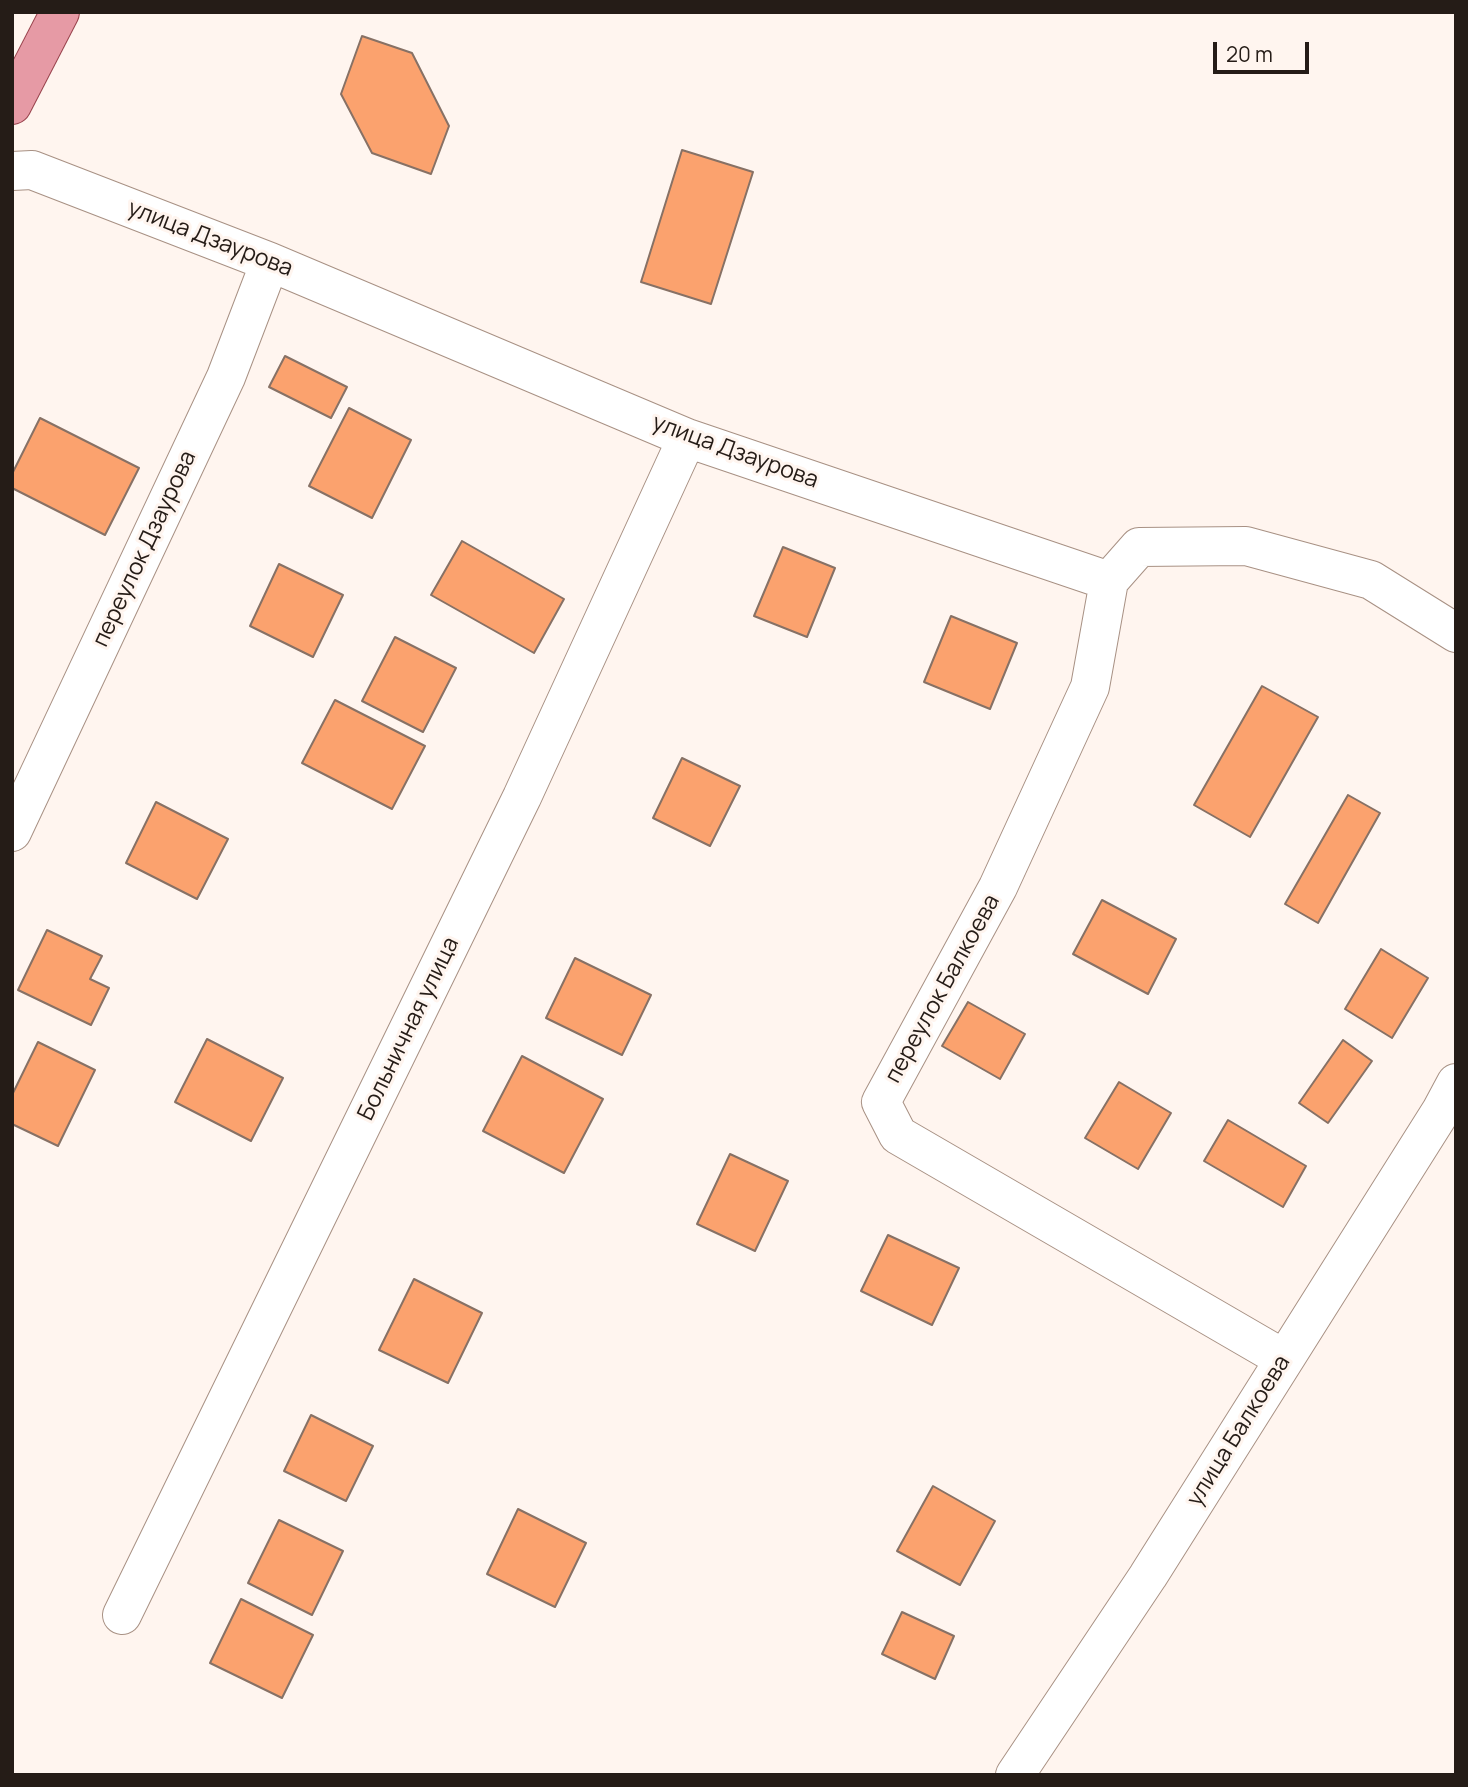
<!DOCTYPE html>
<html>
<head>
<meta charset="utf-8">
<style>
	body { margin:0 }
	#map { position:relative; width:1468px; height:1787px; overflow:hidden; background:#fff5ef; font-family:Manrope,sans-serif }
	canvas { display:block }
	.frame { position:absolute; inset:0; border:14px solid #251c17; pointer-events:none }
	.scale { position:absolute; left:1213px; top:42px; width:96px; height:32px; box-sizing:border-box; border:4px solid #251c17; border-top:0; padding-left:9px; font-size:21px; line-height:24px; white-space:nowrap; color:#251c17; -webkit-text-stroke:5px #fff5ef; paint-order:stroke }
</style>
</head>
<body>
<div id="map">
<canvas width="1468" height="1787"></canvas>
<div class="frame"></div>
<div class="scale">20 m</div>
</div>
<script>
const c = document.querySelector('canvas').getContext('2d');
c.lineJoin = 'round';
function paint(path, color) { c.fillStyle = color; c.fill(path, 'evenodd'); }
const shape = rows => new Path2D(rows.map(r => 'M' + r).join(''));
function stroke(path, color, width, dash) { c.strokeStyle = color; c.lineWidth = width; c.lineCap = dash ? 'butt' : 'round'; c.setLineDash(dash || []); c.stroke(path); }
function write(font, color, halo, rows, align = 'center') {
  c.font = font + ' Manrope,sans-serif'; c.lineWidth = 6; c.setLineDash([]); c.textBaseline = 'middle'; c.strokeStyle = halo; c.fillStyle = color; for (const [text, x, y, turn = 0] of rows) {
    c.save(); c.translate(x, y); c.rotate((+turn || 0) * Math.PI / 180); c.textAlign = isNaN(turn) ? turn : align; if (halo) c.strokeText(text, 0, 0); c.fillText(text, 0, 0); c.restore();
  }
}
const building = shape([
	[362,36,412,53,449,126,431,174,372,153,341,94,362,36],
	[682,150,753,172,711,304,641,282,682,150],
	[285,356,347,387,331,418,269,387,285,356],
	[349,408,411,440,372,518,309,486,349,408],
	[40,418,139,468,105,535,12,488,12,474,40,418],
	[462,541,564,599,534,653,431,595,462,541],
	[783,547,835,568,807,637,754,616,783,547],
	[279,564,343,595,313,657,250,626,279,564],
	[951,616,1017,643,990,709,924,682,951,616],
	[395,637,456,668,423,732,362,701,395,637],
	[1262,686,1318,717,1250,837,1194,805,1262,686],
	[335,700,425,746,392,809,302,763,335,700],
	[682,758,740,786,710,846,653,818,682,758],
	[1348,795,1380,813,1318,923,1285,904,1348,795],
	[156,802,228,839,197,899,126,863,156,802],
	[1102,900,1176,939,1148,994,1073,954,1102,900],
	[47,930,102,956,90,979,109,988,91,1025,18,990,47,930],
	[1381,949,1428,978,1392,1038,1345,1009,1381,949],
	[575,958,651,995,622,1055,546,1018,575,958],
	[968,1002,1025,1034,1000,1079,942,1046,968,1002],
	[207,1039,283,1078,251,1141,175,1102,207,1039],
	[1343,1040,1372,1061,1328,1123,1299,1103,1343,1040],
	[38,1042,95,1070,58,1146,12,1124,12,1095,38,1042],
	[522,1056,603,1099,564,1173,483,1131,522,1056],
	[1119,1082,1171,1113,1138,1169,1085,1138,1119,1082],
	[1228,1120,1306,1166,1283,1207,1204,1161,1228,1120],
	[730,1154,788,1181,755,1251,697,1224,730,1154],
	[888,1235,959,1268,932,1325,861,1291,888,1235],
	[414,1279,482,1313,448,1383,379,1350,414,1279],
	[311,1415,373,1446,346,1501,284,1471,311,1415],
	[933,1486,995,1521,960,1585,897,1551,933,1486],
	[518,1509,586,1543,555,1607,487,1574,518,1509],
	[279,1520,343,1551,312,1615,248,1583,279,1520],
	[241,1599,313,1635,282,1698,210,1663,241,1599],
	[902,1612,954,1636,935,1679,882,1654,902,1612]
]);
paint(building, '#fba26e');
stroke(building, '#877165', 2);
const minor = shape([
	[12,171,32,170,270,262,687,438,1109,581,1139,547,1246,546,1371,580,1456,633],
	[1109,581,1090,687,998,887,881,1102,898,1135,1284,1359],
	[12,832,226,377,270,262],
	[122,1615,522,797,687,438],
	[1015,1775,1148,1576,1441,1111,1456,1083]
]);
const major = shape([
	[12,105,60,12]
]);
stroke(minor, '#a89184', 40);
stroke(major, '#98424c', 40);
stroke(minor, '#fff', 38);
stroke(major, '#e69aa5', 38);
write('23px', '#251c17', '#fff5ef', [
	["улица Дзаурова",210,239,21],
	["улица Дзаурова",735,452,20],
	["переулок Дзаурова",145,549,-65],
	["переулок Балкоева",943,989,-61],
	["Больничная улица",409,1029,-64],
	["улица Балкоева",1239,1431,-58]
]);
</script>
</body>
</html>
